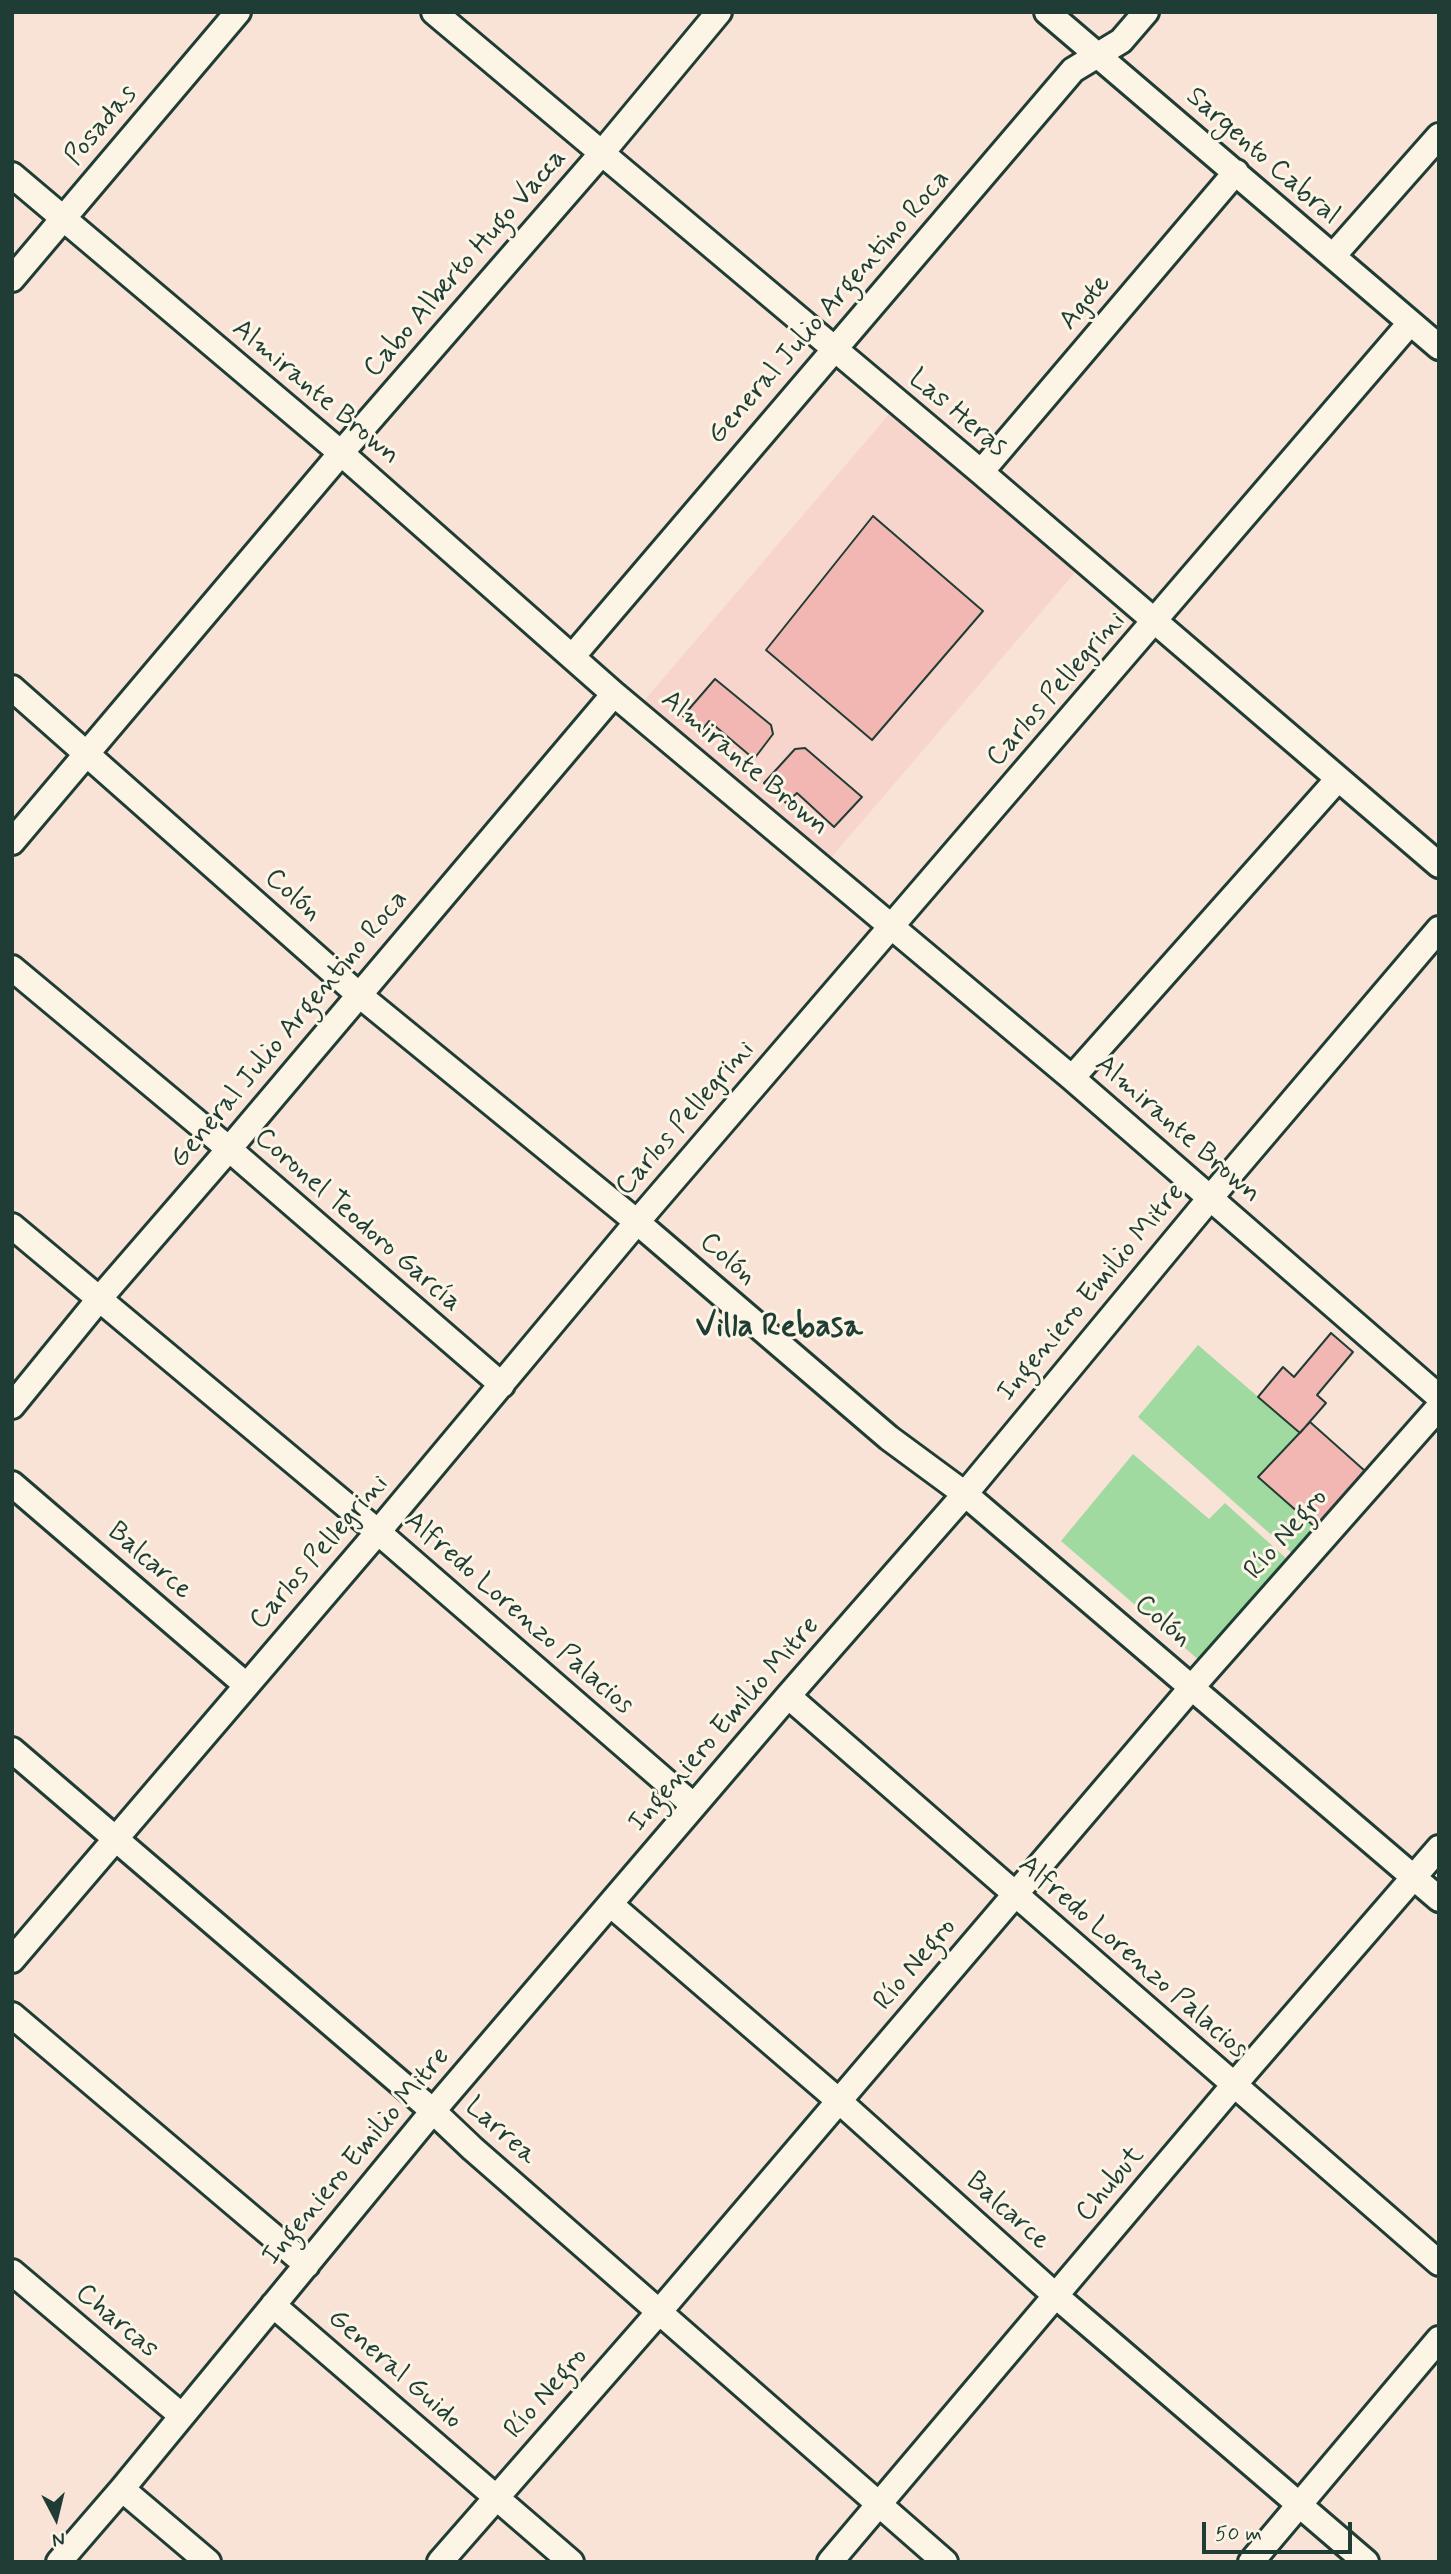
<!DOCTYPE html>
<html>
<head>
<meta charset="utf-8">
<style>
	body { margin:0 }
	#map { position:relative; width:1451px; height:2574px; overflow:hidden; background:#f9e2d6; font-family:Mynerve,sans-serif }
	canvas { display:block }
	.frame { position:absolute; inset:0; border:14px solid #1f3d34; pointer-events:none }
	.north { position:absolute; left:21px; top:2483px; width:70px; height:70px; -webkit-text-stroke:5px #fcf5e5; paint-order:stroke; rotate:173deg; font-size:19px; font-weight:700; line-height:28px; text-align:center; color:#1f3d34 }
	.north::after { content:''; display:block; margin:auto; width:24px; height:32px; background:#1f3d34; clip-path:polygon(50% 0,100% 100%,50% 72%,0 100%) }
	.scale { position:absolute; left:1202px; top:2522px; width:150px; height:32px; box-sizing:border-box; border:4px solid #1f3d34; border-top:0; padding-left:9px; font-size:21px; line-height:24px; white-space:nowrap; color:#1f3d34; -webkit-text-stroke:5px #fcf5e5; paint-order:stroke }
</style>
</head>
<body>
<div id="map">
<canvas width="1451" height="2574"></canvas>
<div class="frame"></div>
<div class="north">N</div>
<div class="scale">50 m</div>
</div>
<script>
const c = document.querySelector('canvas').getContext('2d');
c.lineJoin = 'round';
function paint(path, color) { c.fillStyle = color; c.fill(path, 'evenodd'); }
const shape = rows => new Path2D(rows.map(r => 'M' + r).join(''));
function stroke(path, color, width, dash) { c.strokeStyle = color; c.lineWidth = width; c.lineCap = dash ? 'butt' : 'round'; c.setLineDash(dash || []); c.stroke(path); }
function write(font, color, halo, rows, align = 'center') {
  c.font = font + ' Mynerve,sans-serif'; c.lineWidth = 6; c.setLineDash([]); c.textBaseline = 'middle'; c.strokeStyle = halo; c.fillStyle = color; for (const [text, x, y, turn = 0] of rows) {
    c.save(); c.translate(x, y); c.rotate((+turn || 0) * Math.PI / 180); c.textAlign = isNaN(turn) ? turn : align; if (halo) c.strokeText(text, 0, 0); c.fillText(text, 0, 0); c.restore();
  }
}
paint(shape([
	[892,411,1078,569,829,860,643,702]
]), '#f7d5cc');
paint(shape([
	[1198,1345,1300,1433,1259,1477,1316,1528,1293,1554,1138,1417],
	[1133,1454,1209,1519,1225,1503,1288,1560,1200,1661,1061,1541]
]), '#a0daa0');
const building = shape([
	[873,516,983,611,872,740,766,650,873,516],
	[715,679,771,725,773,734,754,759,709,721,701,731,683,716,715,679],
	[805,748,862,797,834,827,797,793,786,803,764,783,795,749,805,748],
	[1331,1333,1353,1352,1317,1395,1326,1403,1300,1433,1258,1397,1283,1367,1294,1377,1331,1333],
	[1310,1422,1365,1471,1316,1528,1258,1477,1310,1422]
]);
paint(building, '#f3b7b3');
stroke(building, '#1f3d34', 2);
const minor = shape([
	[434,12,981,472,1439,865],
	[1047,12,1439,347],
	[12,175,341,453,614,694,1072,1078,1439,1397],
	[1333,256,1439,136],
	[12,279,238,12],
	[981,472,1236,172],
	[572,657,1073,70,1121,41,1146,12],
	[12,688,358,994,637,1222,889,1438,965,1494,1439,1899],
	[12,842,341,453,601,154,719,12],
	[12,968,229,1149,502,1385],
	[1072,1078,1337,780],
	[12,1226,378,1532,694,1806],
	[12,1406,100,1298,229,1149,614,694],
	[12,1484,246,1685],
	[788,1696,1439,2263],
	[12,1750,433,2111,473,2149,945,2562],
	[610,1904,839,2101,1056,2296,1366,2562],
	[12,1960,378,1532,637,1222,1410,323],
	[12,2015,307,2265],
	[12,2272,182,2416],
	[273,2305,571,2562],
	[122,2489,208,2562],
	[59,2562,122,2489,433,2111,788,1696,965,1494,1211,1197,1439,929],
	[440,2562,659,2312,1192,1687,1439,1407],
	[830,2562,1233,2086,1439,1848],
	[1251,2562,1439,2339]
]);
stroke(minor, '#1f3d34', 30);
stroke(minor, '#fcf5e5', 24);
write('28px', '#1f3d34', '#fcf5e5', [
	["Posadas",102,126,-50],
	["Sargento Cabral",1262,157,41],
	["Cabo Alberto Hugo Vacca",466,264,-49],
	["Agote",1086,303,-50],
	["General Julio Argentino Roca",830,308,-49],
	["Almirante Brown",315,393,40],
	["Las Heras",957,414,40],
	["Carlos Pellegrini",1057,690,-49],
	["Almirante Brown",744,764,40],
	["Colón",292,896,41],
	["General Julio Argentino Roca",290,1030,-50],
	["Carlos Pellegrini",686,1119,-49],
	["Almirante Brown",1177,1130,41],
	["Coronel Teodoro García",357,1221,41],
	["Colón",727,1260,41],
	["Ingeniero Emilio Mitre",1092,1293,-50],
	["Río Negro",1287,1535,-49],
	["Carlos Pellegrini",320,1553,-49],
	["Balcarce",149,1562,41],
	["Alfredo Lorenzo Palacios",518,1614,41],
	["Colón",1162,1622,40],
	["Ingeniero Emilio Mitre",725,1725,-49],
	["Alfredo Lorenzo Palacios",1132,1958,41],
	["Río Negro",916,1965,-50],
	["Larrea",500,2132,42],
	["Ingeniero Emilio Mitre",357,2157,-50],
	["Chubut",1111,2185,-50],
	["Balcarce",1007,2212,42],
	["Charcas",116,2322,40],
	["General Guido",394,2370,41],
	["Río Negro",547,2394,-49]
]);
write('bold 32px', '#1f3d34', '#fcf5e5', [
	["Villa Rebasa",779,1328]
]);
</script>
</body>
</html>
